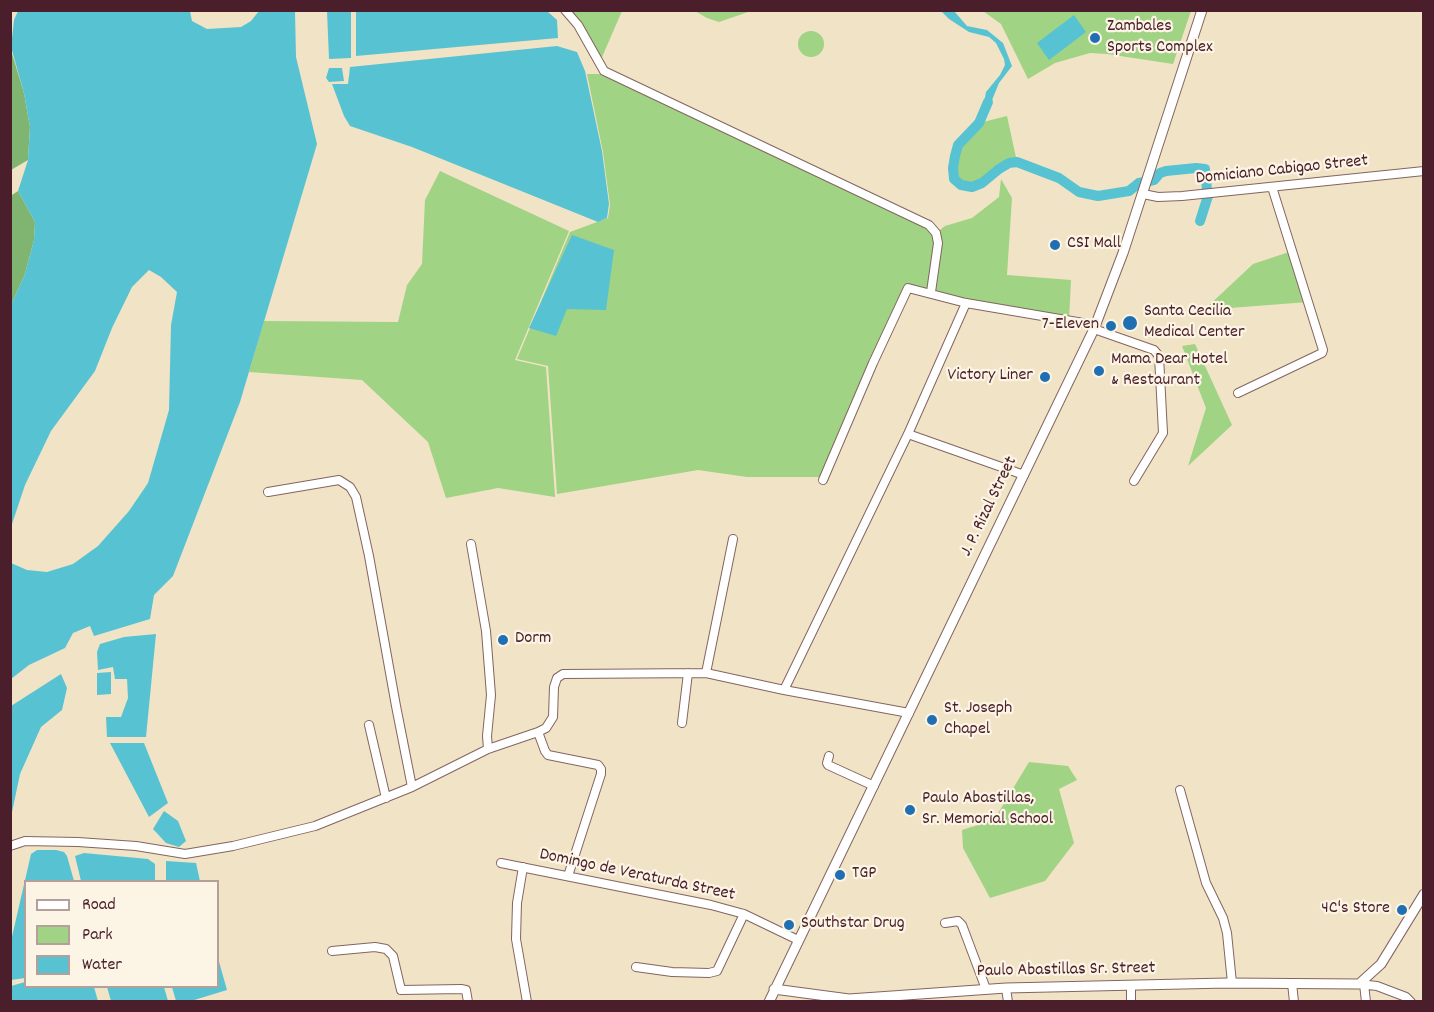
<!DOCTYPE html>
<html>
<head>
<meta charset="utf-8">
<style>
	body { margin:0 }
	#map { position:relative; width:1434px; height:1012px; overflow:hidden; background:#f1e3c6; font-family:Dekko,sans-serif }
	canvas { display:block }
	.frame { position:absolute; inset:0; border:12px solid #4a1f2b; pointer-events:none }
	.legend { position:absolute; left:24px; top:880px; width:195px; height:108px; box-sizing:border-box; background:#fcf5e5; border:2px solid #b59f9b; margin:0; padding:8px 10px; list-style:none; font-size:18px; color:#4a1f2b }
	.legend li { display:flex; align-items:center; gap:12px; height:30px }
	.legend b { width:30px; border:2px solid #b59f9b }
</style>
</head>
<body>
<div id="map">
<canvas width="1434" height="1012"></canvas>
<div class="frame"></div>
<ul class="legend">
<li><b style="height:8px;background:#fff"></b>Road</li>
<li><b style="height:16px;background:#a0d383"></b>Park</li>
<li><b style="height:16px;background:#57c3d2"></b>Water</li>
</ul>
</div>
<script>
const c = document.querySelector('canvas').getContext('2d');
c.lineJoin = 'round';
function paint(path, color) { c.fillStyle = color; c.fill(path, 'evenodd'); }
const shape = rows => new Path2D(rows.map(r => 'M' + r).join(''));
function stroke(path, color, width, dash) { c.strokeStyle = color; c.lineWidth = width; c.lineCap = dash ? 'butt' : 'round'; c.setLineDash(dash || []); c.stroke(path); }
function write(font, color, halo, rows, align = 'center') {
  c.font = font + ' Dekko,sans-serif'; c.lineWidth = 4.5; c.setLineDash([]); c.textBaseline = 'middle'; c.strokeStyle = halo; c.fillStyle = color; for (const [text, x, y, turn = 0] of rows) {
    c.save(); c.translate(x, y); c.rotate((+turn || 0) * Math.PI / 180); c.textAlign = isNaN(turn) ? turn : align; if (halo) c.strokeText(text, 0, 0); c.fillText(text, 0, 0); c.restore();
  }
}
paint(shape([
	[565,11,622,11,599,64],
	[695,11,751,11,719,22,707,18],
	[983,11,1191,11,1173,64,1107,54,1090,53,1055,63,1028,79,1001,24],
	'798 44a13 13 0 1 1 26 0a13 13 0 1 1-26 0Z',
	[587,74,605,74,927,226,933,234,935,244,928,292,906,287,821,477,747,477,698,470,557,494,548,366,517,359,570,232,608,218,610,205,603,152],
	[1007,116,1017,162,1009,163,999,169,982,183,972,187,961,185,954,179,953,168,958,145,979,123],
	[440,171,569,231,515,360,546,367,555,497,498,488,446,498,428,442,362,380,249,372,264,321,398,322,407,285,422,264,425,200],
	[1001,179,1012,198,1007,275,1071,280,1069,320,931,292,936,233,945,226,972,218,999,197],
	[1292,251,1308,302,1204,310,1253,264],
	[1195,344,1232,425,1188,466,1206,408,1182,346],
	[1029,762,1068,766,1077,780,1059,789,1074,843,1045,881,990,898,963,848,962,830,994,820]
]), '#a0d383');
paint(shape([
	[10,47,24,93,30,127,28,160,11,170],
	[18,191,35,222,34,240,25,274,11,305,10,194,12,195]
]), '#80b571');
paint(shape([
	[18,11,190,11,192,21,207,29,241,27,251,21,259,11,295,11,296,57,317,144,240,402,173,576,154,595,150,619,94,636,90,626,73,633,65,648,29,665,11,679,11,563,27,570,47,572,73,564,98,546,129,511,148,483,169,410,171,325,177,292,161,277,149,270,132,287,112,328,95,371,51,431,25,485,11,527,11,305,25,274,34,240,35,222,18,191,28,160,30,127,24,93,11,47,14,20],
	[327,11,351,11,351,58,329,59],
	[356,11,547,11,557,20,558,38,356,56],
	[941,11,954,11,967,26,987,30,1003,43,1012,66,999,83,990,105,982,114,986,92,1000,75,1005,65,1004,59,996,43,989,37,969,32,949,19],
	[1074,15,1086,32,1049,60,1037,43],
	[557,46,577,52,585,71,602,151,609,204,607,218,598,222,412,147,350,126,344,116,332,84,348,84,350,67],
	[329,68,342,68,344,81,329,82,326,78],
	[572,235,614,250,606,310,567,309,556,336,529,328],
	[156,634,146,737,107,737,106,717,121,717,128,698,127,679,115,679,113,667,98,670,97,652,100,644,124,637],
	[111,672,111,694,97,695,97,673],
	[61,674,67,688,62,710,41,727,20,774,11,817,11,706],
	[110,743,144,743,168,803,149,817],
	[164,811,178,821,186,841,179,847,166,843,153,829],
	[37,850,56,850,64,852,67,856,74,881,26,882,25,978,11,980,11,941,31,854],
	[84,853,148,859,155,864,155,881,81,881,75,856],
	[166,861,196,863,200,881,166,881],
	[218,958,227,990,191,1001,176,1001,172,987,218,986],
	[25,982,26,986,94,987,98,1001,11,1001,11,986],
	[107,987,164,987,168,1001,111,1001]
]), '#57c3d2');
stroke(shape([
	[988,102,979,123,958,145,955,156,953,168,954,179,961,185,972,187,982,183,999,169,1009,163,1017,162,1059,178,1079,192,1098,196,1129,191,1139,183,1154,180,1160,173,1166,171,1196,168,1205,169,1207,190],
	[1200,221,1208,196]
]), '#57c3d2', 10);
const minor = shape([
	[565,10,578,25,604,71,929,225,936,233,938,243,931,292],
	[1143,194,1158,197,1182,196,1424,171],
	[1094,329,1154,350,1159,356,1163,433,1134,481],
	[1238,393,1322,353,1323,350,1272,187],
	[908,434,1024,475],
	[823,480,873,363,908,288,966,303,1095,325],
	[268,492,339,480,350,487,356,497,369,556,396,706,412,787],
	[471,544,486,631,491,695,487,736,488,749],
	[706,673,733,539],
	[909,713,784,690,908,434,966,303],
	[682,723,688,673],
	[369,725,386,798],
	[538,732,545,751,548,755,598,765,601,769,601,774,568,876],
	[829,756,827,763,828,765,874,786],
	[1180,790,1206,883,1223,918,1227,933,1232,983],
	[10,846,25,841,78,842,136,846,185,854,233,846,315,826,412,787,488,749,538,732,546,728,553,717,554,687,557,678,563,674,706,673,784,690],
	[501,863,711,905,744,914,798,940],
	[523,867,517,903,516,939,527,1002],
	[945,923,958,921,962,925,986,989],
	[332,951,375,947,386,949,393,956,401,990,461,989,466,990,468,1002],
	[636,967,672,972,709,973,717,971,744,914],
	[1292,983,1294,1002],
	[1359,984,1377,986,1406,997,1411,1002],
	[1364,984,1366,1002],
	[1006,988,1008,1002],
	[1131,1002,1131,986]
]);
const major = shape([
	[774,989,849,999,1006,988,1227,983,1359,984,1381,964,1424,894],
	[769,1002,1094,329,1123,253,1202,10]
]);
stroke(minor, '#846461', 10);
stroke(major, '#846461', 11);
stroke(minor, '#fff', 8);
stroke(major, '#fff', 9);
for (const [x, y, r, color] of [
	[1095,38,6,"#1f6fb2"],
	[1055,245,6,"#1f6fb2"],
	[1130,323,8,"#1f6fb2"],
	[1111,326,6,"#1f6fb2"],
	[1099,371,6,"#1f6fb2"],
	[1045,377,6,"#1f6fb2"],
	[503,640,6,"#1f6fb2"],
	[932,720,6,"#1f6fb2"],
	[910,810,6,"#1f6fb2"],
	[840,875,6,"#1f6fb2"],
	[1402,910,6,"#1f6fb2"],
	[789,925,6,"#1f6fb2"]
]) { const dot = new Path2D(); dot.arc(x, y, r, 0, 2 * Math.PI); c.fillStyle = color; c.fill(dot); stroke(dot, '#fcf5e5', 2); }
write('18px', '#4a1f2b', '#fcf5e5', [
	["Zambales",1107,28],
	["Sports Complex",1107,49],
	["CSI Mall",1067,245],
	["Santa Cecilia",1144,313],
	["Medical Center",1144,334],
	["7-Eleven",1099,326,"right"],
	["Mama Dear Hotel",1111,361],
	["& Restaurant",1111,382],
	["Victory Liner",1033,377,"right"],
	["Dorm",515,640],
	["St. Joseph",944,710],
	["Chapel",944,731],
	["Paulo Abastillas,",922,800],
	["Sr. Memorial School",922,821],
	["TGP",852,875],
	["4C's Store",1390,910,"right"],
	["Southstar Drug",801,925]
], 'left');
write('18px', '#4a1f2b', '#fcf5e5', [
	["Domiciano Cabigao Street",1282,171,-6],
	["J. P. Rizal Street",990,507,-64],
	["Domingo de Veraturda Street",637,876,12],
	["Paulo Abastillas Sr. Street",1066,971,-1]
]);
</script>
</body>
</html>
